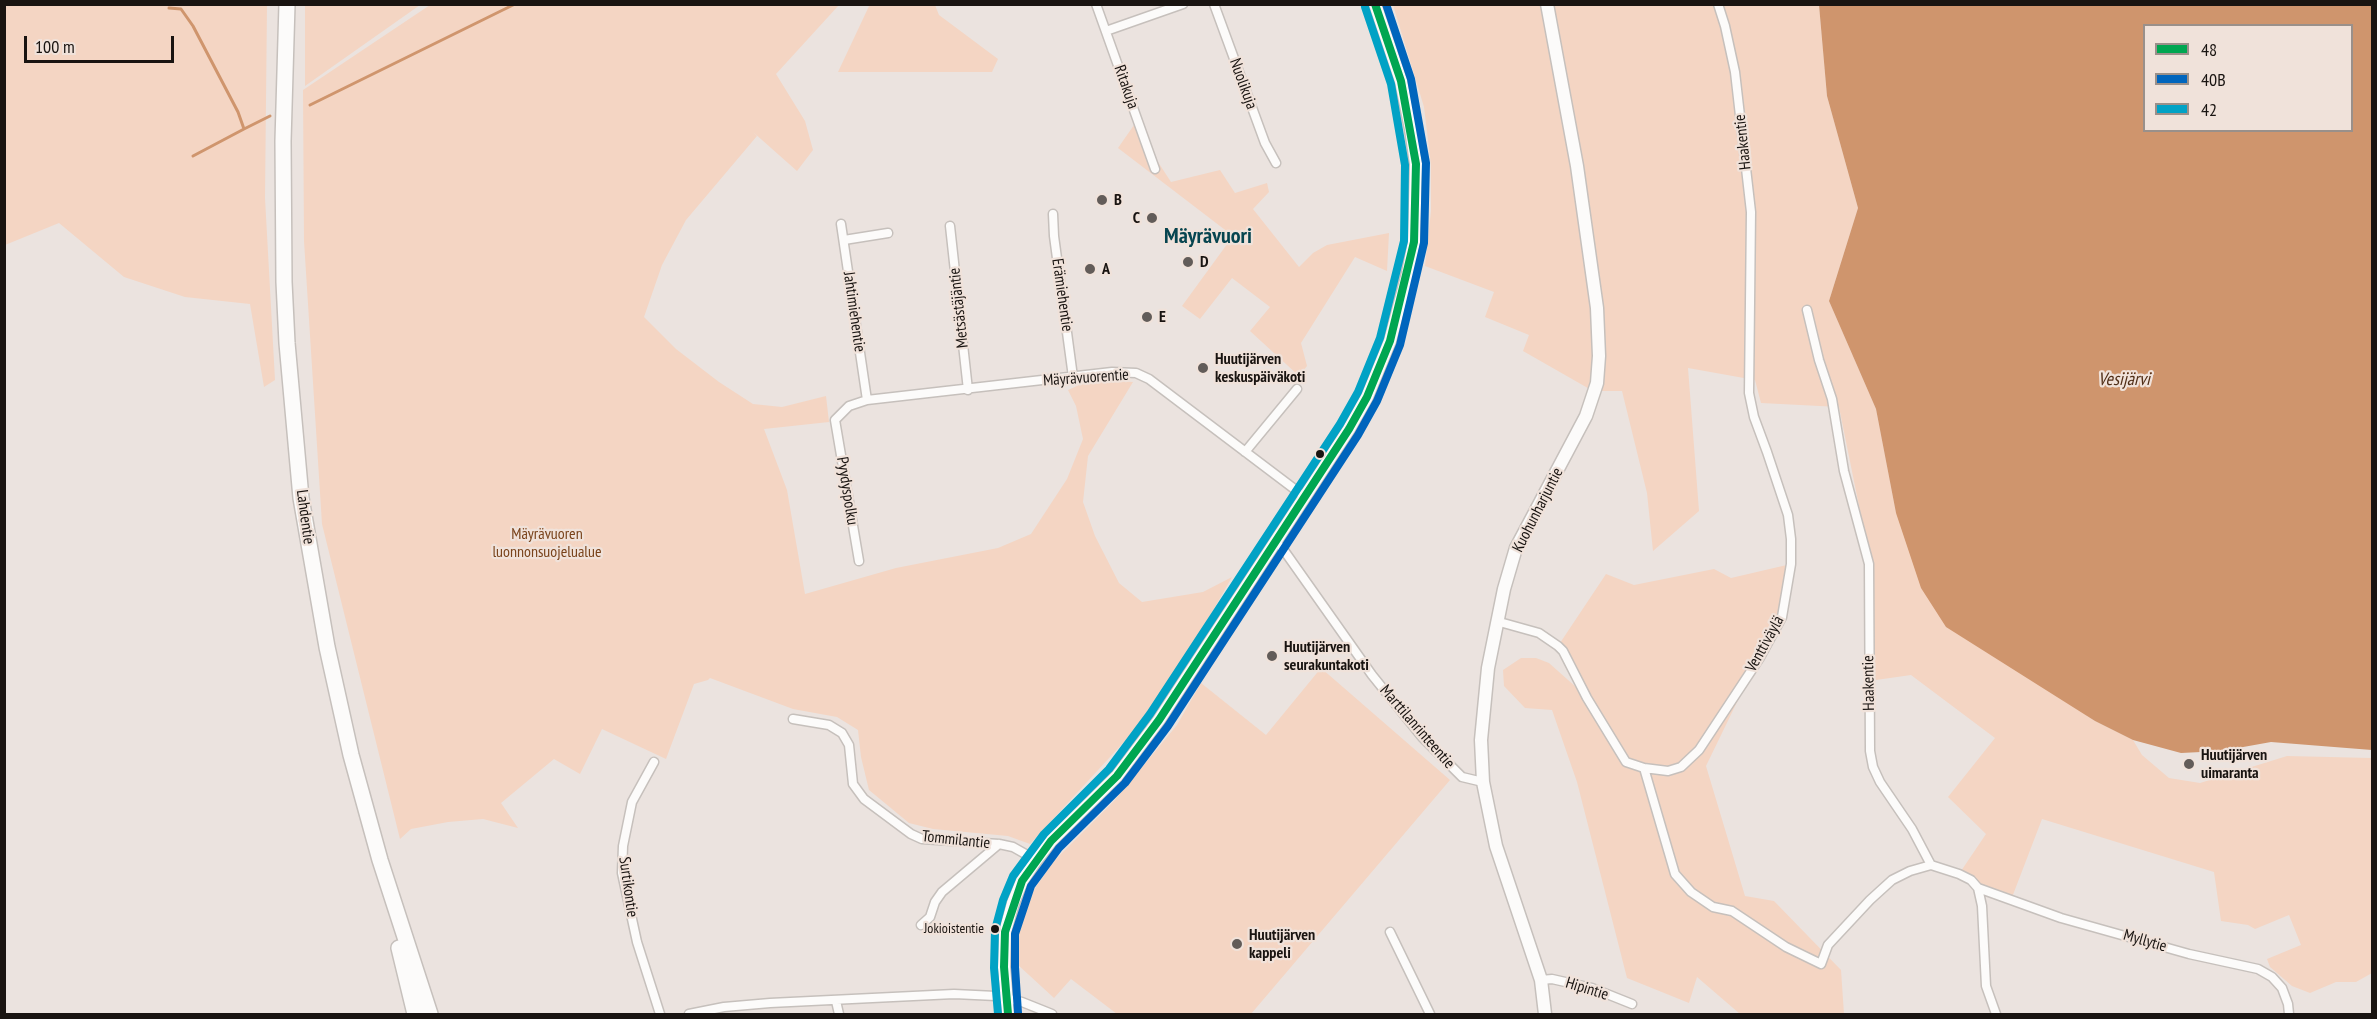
<!DOCTYPE html>
<html>
<head>
<meta charset="utf-8">
<style>
	body { margin:0 }
	#map { position:relative; width:2377px; height:1019px; overflow:hidden; background:#ebe3df; font-family:"PT Sans Narrow",sans-serif }
	canvas { display:block }
	.frame { position:absolute; inset:0; border:6px solid #191411; pointer-events:none }
	.legend { position:absolute; left:2143px; top:24px; width:210px; height:108px; box-sizing:border-box; background:#f0e2da; border:2px solid #9a908a; margin:0; padding:8px 10px; list-style:none; font-size:18px; color:#191411 }
	.legend li { display:flex; align-items:center; gap:12px; height:30px }
	.legend b { width:30px; border:2px solid #9a908a }
	.scale { position:absolute; left:24px; top:36px; width:150px; height:27px; box-sizing:border-box; border:3px solid #191411; border-top:0; padding-left:8px; font-size:18px; line-height:21px; white-space:nowrap; color:#191411; -webkit-text-stroke:4px #f0e2da; paint-order:stroke }
</style>
</head>
<body>
<div id="map">
<canvas width="2377" height="1019"></canvas>
<div class="frame"></div>
<ul class="legend">
<li><b style="height:8px;background:#00a651"></b>48</li>
<li><b style="height:8px;background:#0065bd"></b>40B</li>
<li><b style="height:8px;background:#01a2c5"></b>42</li>
</ul>
<div class="scale">100 m</div>
</div>
<script>
const c = document.querySelector('canvas').getContext('2d');
c.lineJoin = 'round';
function paint(path, color) { c.fillStyle = color; c.fill(path, 'evenodd'); }
const shape = rows => new Path2D(rows.map(r => 'M' + r).join(''));
function stroke(path, color, width, dash) { c.strokeStyle = color; c.lineWidth = width; c.lineCap = dash ? 'butt' : 'round'; c.setLineDash(dash || []); c.stroke(path); }
function write(font, color, halo, rows, align = 'center') {
  c.font = font + ' "PT Sans Narrow",sans-serif'; c.lineWidth = 4.5; c.setLineDash([]); c.textBaseline = 'middle'; c.strokeStyle = halo; c.fillStyle = color; for (const [text, x, y, turn = 0] of rows) {
    c.save(); c.translate(x, y); c.rotate((+turn || 0) * Math.PI / 180); c.textAlign = isNaN(turn) ? turn : align; if (halo) c.strokeText(text, 0, 0); c.fillText(text, 0, 0); c.restore();
  }
}
paint(shape([
	[870,4,935,5,939,15,998,59,992,72,838,72],
	[4,5,267,5,265,198,275,380,264,387,250,304,185,297,124,277,59,223,5,245],
	[305,5,305,4,420,5,305,86],
	[430,5,839,5,776,74,805,121,813,150,797,171,753,132,757,136,686,220,662,265,644,317,676,349,719,382,753,404,782,407,826,396,829,422,764,429,787,490,805,594,896,568,998,548,1031,534,1067,479,1083,439,1076,406,1068,390,1079,385,1106,380,1133,382,1088,456,1083,502,1095,536,1119,583,1142,602,1203,592,1232,577,1182,665,1133,732,1030,844,1008,836,933,829,909,823,869,790,861,757,858,730,837,717,793,709,710,678,708,680,694,684,666,759,602,729,580,774,554,759,501,803,518,828,483,819,448,822,411,829,400,839,322,524,304,241,303,90],
	[1393,5,1819,5,1827,96,1858,208,1829,301,1876,409,1896,513,2036,682,2095,721,2133,740,2142,755,2169,778,2200,783,2287,756,2372,758,2372,973,2356,982,2336,982,2310,993,2292,986,2270,967,2267,959,2301,945,2289,915,2255,929,2248,925,2221,921,2214,872,2042,819,2011,900,1959,874,1986,834,1948,797,1995,738,1911,675,1869,681,1873,575,1839,407,1761,403,1755,380,1688,368,1699,511,1653,551,1647,493,1622,391,1593,391,1523,351,1529,335,1485,317,1494,292,1425,266,1431,211,1431,165,1424,107],
	[1134,125,1171,182,1220,170,1235,193,1267,183,1269,192,1253,209,1299,267,1313,253,1327,245,1389,233,1387,271,1355,257,1301,343,1307,366,1299,376,1250,331,1270,307,1232,278,1200,319,1182,306,1233,236,1118,148],
	[1791,564,1787,599,1706,766,1745,896,1774,901,1841,970,1844,1014,1740,1014,1697,977,1689,1003,1627,978,1577,782,1552,710,1525,708,1504,686,1503,670,1521,658,1536,658,1549,663,1586,696,1558,646,1606,574,1634,585,1714,569,1731,578],
	[1321,668,1450,780,1251,1014,1117,1014,1071,979,1054,998,1017,964,1019,924,1027,900,1053,862,1114,801,1177,725,1201,683,1266,735]
]), '#f4d5c3');
paint(shape([
	[1819,5,2372,5,2372,750,2271,742,2221,751,2181,753,2133,740,2095,721,1946,627,1921,588,1896,513,1876,409,1829,301,1858,208,1827,96],
	[2144,26,2352,26,2352,130,2144,130]
]), '#cf956d');
stroke(shape([
	[169,8,181,9,193,26,238,112,244,129,193,156],
	[310,105,515,4],
	[244,129,270,116]
]), '#cf956d', 3);
const street = shape([
	[1096,4,1155,169],
	[1214,4,1265,143,1276,163],
	[1106,31,1183,4],
	[1053,214,1054,236,1073,377],
	[841,224,867,400],
	[950,226,968,390],
	[844,240,888,233],
	[1807,310,1819,360,1832,399,1844,471,1869,564,1870,751,1873,767,1880,782,1912,829,1931,865,1959,874,1971,880,1978,888,1982,906,1986,986,1996,1014],
	[1245,452,1297,389],
	[1276,542,1283,549,1372,675,1422,737,1462,777,1483,782],
	[859,561,835,420,849,406,867,400,1112,372,1136,373,1149,379,1305,497],
	[1496,621,1539,633,1558,646,1563,651,1587,698,1626,762,1644,768,1668,771,1681,767,1699,750,1759,659,1782,617,1791,564,1791,539,1788,515,1767,452,1754,417,1749,393,1751,212,1735,72,1725,26,1718,4],
	[793,719,829,725,842,733,849,745,853,784,864,799,911,834,922,839,999,844,1013,847,1036,860],
	[654,762,632,802,623,846,622,873,637,942,660,1014],
	[1644,768,1675,874,1691,892,1713,907,1732,911,1786,947,1821,964,1828,945,1870,900,1892,880,1910,871,1931,865],
	[1978,888,2061,918,2189,954,2258,969,2272,977,2282,988,2288,1004,2289,1014],
	[921,925,930,917,935,902,942,892,999,844],
	[1390,932,1430,1014],
	[1541,980,1552,979,1592,988,1632,1004],
	[836,1001,839,1014],
	[689,1014,724,1007,770,1003,954,994,996,996,1022,1002,1052,1014]
]);
const secondary = shape([
	[1008,1014,1004,967,1005,932,1013,903,1022,881,1036,860,1051,841,1117,776,1159,720,1349,429,1367,397,1390,341,1408,273,1414,242,1416,164,1411,129,1401,81,1375,4],
	[1545,1014,1541,980,1496,846,1483,782,1481,740,1488,668,1504,589,1516,548,1586,416,1597,383,1599,356,1597,308,1577,166,1547,4]
]);
const highway = shape([
	[287,4,283,141,284,282,287,343,301,498,327,647,351,755,380,860,430,1014],
	[399,948,415,1014]
]);
stroke(street, '#c6c0bc', 11);
stroke(secondary, '#c6c0bc', 15);
stroke(highway, '#c6c0bc', 18);
stroke(street, '#fcfbfa', 8);
stroke(secondary, '#fcfbfa', 12);
stroke(highway, '#fcfbfa', 15);
stroke(shape([
	[1008,1014,1004,967,1005,932,1022,881,1051,841,1117,776,1159,720,1349,429,1367,397,1390,341,1414,242,1416,164,1401,81,1375,4]
]), '#00a651', 8);
stroke(shape([
	[1018,1013,1015,967,1015,934,1031,886,1059,848,1125,783,1168,726,1358,435,1377,401,1400,345,1424,243,1426,163,1411,79,1386,4]
]), '#0065bd', 8);
stroke(shape([
	[998,1014,994,968,995,930,1003,900,1013,876,1044,834,1109,769,1150,714,1340,424,1358,392,1380,338,1404,241,1405,165,1391,84,1365,7]
]), '#01a2c5', 8);
for (const [x, y, r, color] of [
	[1102,200,6,"#625c59"],
	[1152,218,6,"#625c59"],
	[1188,262,6,"#625c59"],
	[1090,269,6,"#625c59"],
	[1147,317,6,"#625c59"],
	[1203,368,6,"#625c59"],
	[1320,454,5,"#191411"],
	[1272,656,6,"#625c59"],
	[2189,764,6,"#625c59"],
	[995,929,5,"#191411"],
	[1237,944,6,"#625c59"]
]) { const dot = new Path2D(); dot.arc(x, y, r, 0, 2 * Math.PI); c.fillStyle = color; c.fill(dot); stroke(dot, '#f0e2da', 2); }
write('14px', '#191411', '#f0e2da', [
	["Jokioistentie",984,929]
], 'right');
write('16px', '#191411', '#f0e2da', [
	["Nuolikuja",1243,84,70],
	["Ritakuja",1126,87,71],
	["Haakentie",1743,142,-96],
	["Erämiehentie",1062,295,82],
	["Metsästäjäntie",959,308,-96],
	["Jahtimiehentie",854,312,82],
	["Mäyrävuorentie",1086,378,-4],
	["Pyydyspolku",847,491,81],
	["Kuohunharjuntie",1538,510,-63],
	["Lahdentie",305,517,82],
	["Venttiväylä",1765,644,-61],
	["Haakentie",1869,683,-91],
	["Marttilanrinteentie",1417,727,49],
	["Tommilantie",956,840,6],
	["Surtikontie",628,887,82],
	["Myllytie",2145,941,16],
	["Hipintie",1587,989,17]
]);
write('bold 16px', '#191411', '#f0e2da', [
	["B",1114,200],
	["C",1140,218,"right"],
	["D",1200,262],
	["A",1102,269],
	["E",1159,317],
	["Huutijärven",1215,359],
	["keskuspäiväkoti",1215,377],
	["Huutijärven",1284,647],
	["seurakuntakoti",1284,665],
	["Huutijärven",2201,755],
	["uimaranta",2201,773],
	["Huutijärven",1249,935],
	["kappeli",1249,953]
], 'left');
write('16px', '#79431b', '#f0e2da', [
	["Mäyrävuoren",547,534],
	["luonnonsuojelualue",547,552]
]);
write('italic 18px', '#512f18', '#f0e2da', [
	["Vesijärvi",2124,380]
]);
write('bold 22px', '#074550', '#f0e2da', [
	["Mäyrävuori",1208,237]
]);
</script>
</body>
</html>
